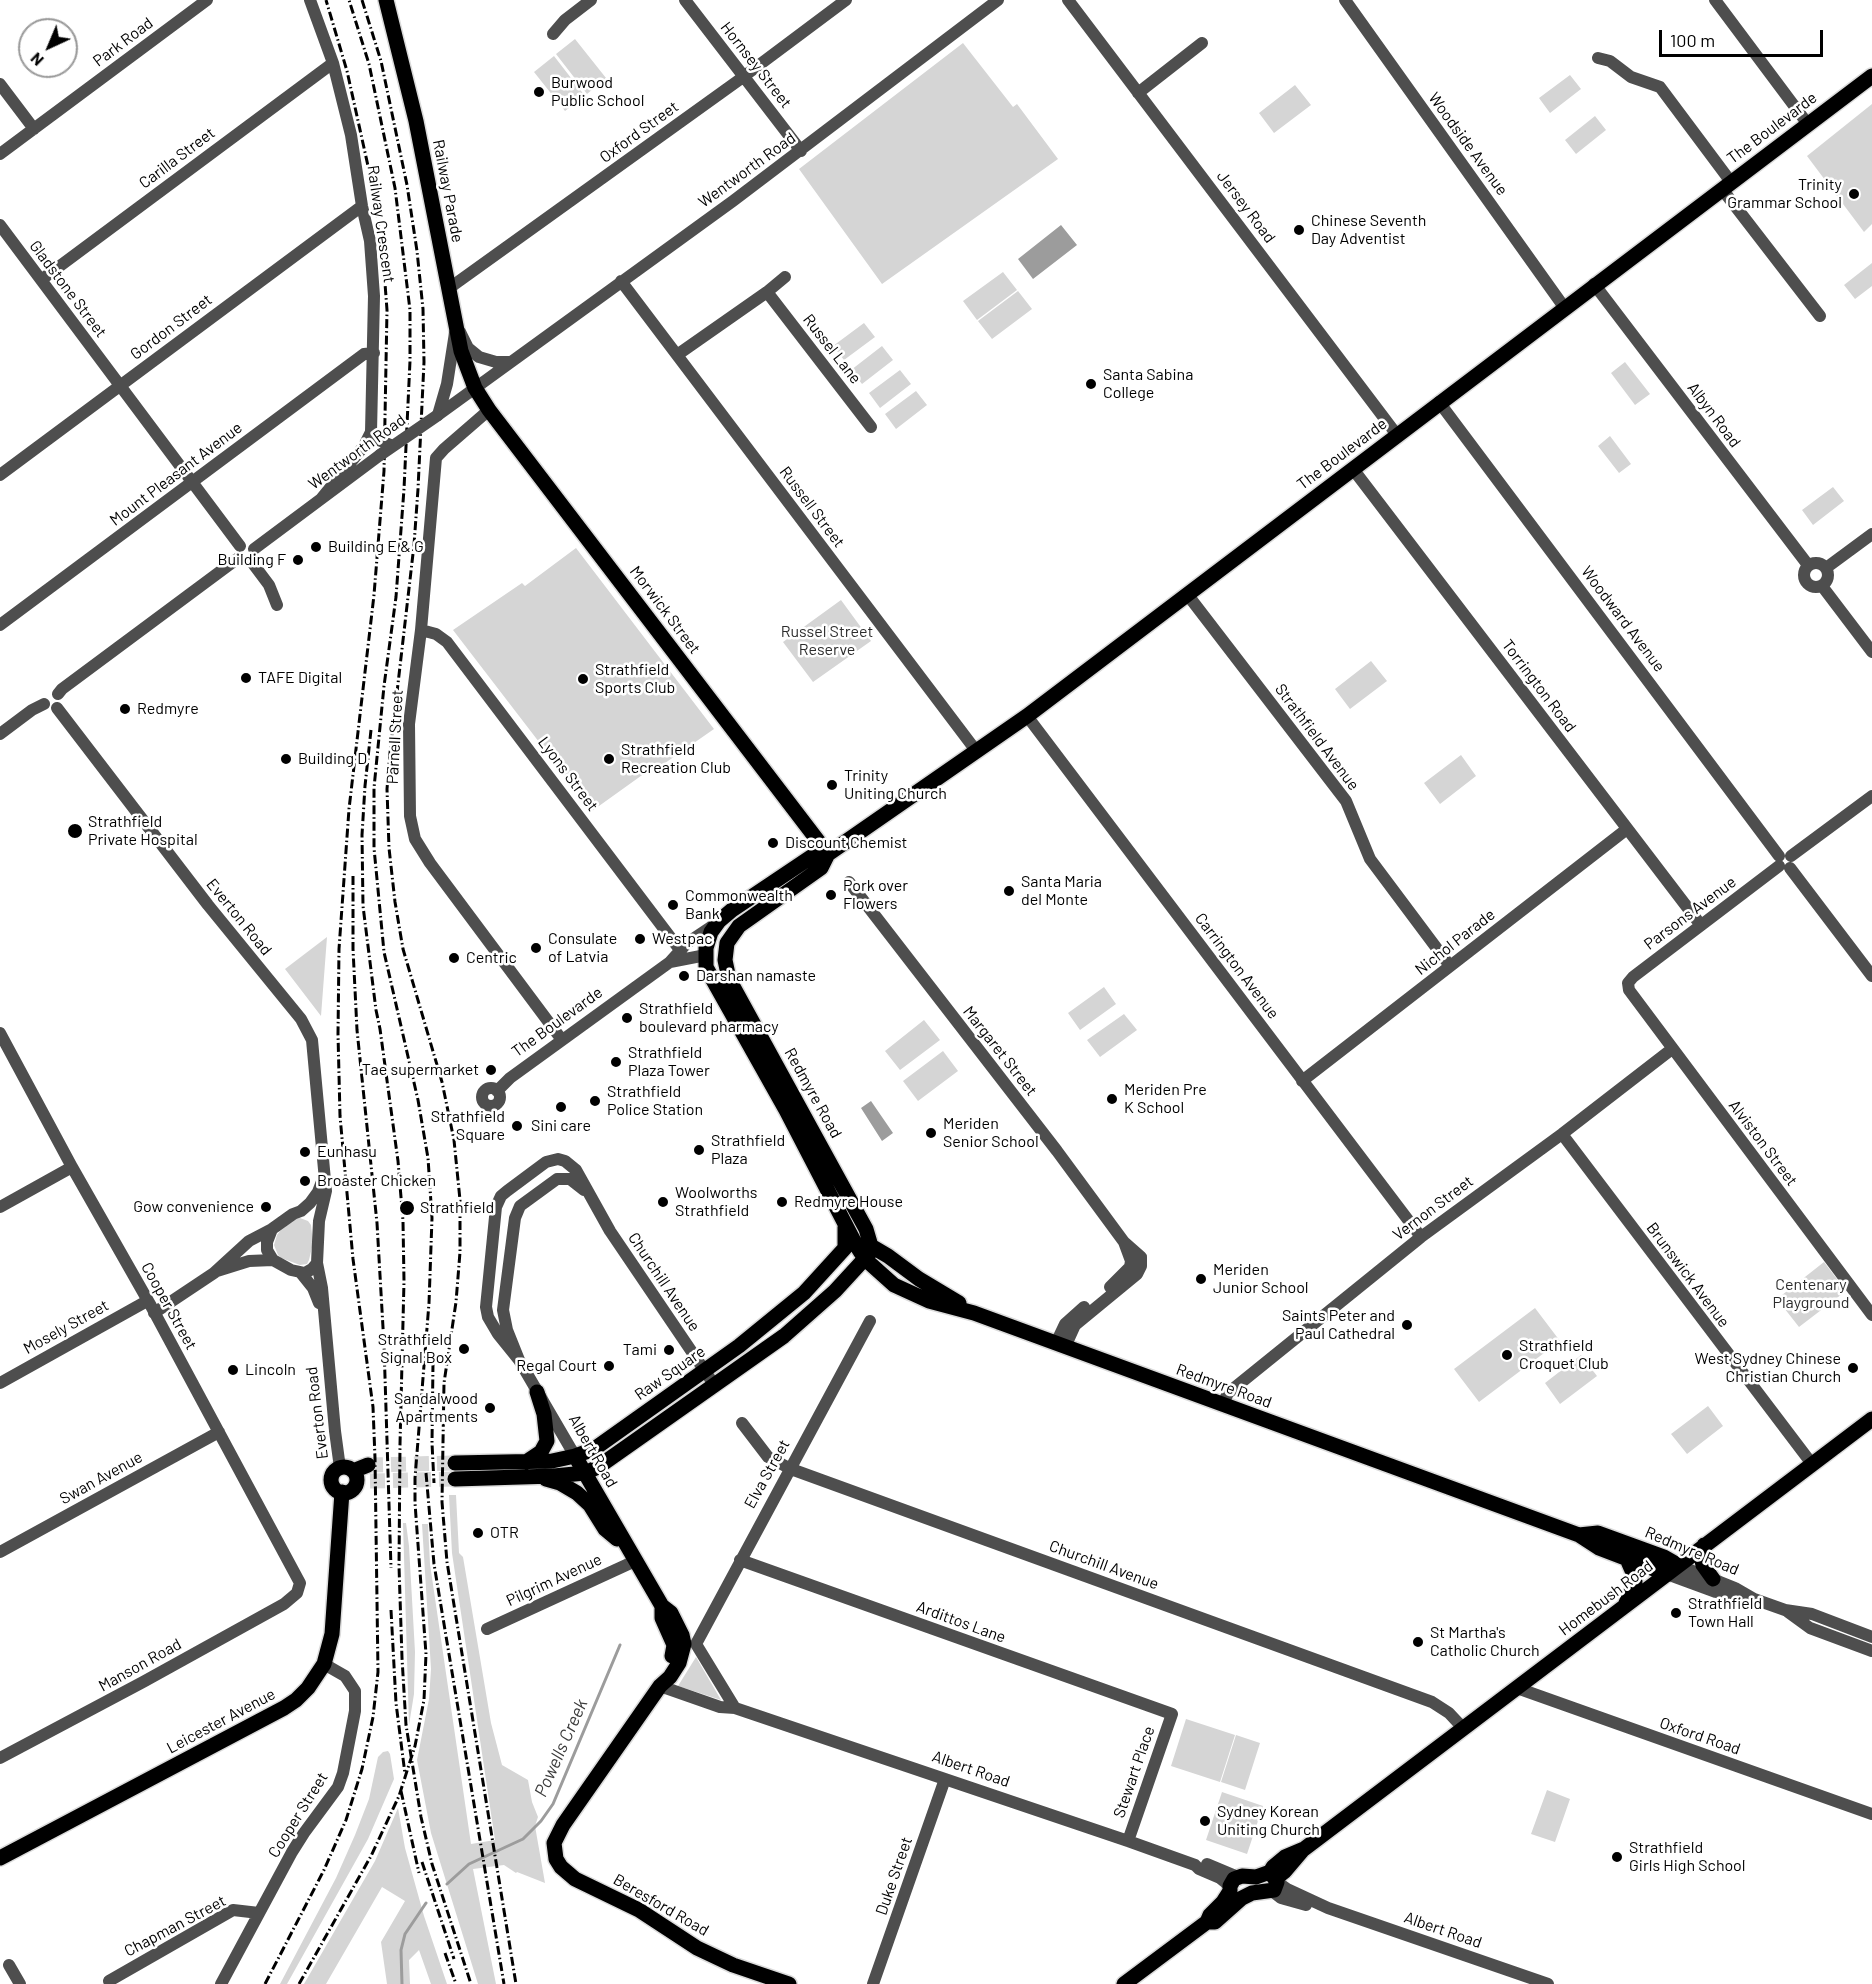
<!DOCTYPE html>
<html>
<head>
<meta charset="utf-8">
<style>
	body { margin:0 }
	#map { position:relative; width:1872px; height:1984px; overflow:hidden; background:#fff; font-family:Barlow,sans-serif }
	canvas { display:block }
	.north { position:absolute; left:18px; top:18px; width:60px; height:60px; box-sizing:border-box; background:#fff; border:2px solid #999; border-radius:50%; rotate:224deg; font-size:16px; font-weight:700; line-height:24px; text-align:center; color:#000 }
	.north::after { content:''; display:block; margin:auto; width:21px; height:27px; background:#000; clip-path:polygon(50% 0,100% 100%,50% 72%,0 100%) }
	.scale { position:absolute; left:1659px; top:30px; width:164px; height:27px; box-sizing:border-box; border:3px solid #000; border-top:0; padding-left:8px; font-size:18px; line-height:21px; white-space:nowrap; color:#000; -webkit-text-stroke:4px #fff; paint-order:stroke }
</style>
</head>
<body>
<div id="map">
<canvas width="1872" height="1984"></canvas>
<div class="north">N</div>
<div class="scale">100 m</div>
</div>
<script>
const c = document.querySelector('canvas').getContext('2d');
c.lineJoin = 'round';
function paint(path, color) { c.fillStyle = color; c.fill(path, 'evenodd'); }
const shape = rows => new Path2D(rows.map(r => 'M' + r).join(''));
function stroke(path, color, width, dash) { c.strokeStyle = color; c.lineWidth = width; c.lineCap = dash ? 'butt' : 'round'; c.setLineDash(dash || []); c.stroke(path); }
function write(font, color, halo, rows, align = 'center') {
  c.font = font + ' Barlow,sans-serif'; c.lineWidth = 5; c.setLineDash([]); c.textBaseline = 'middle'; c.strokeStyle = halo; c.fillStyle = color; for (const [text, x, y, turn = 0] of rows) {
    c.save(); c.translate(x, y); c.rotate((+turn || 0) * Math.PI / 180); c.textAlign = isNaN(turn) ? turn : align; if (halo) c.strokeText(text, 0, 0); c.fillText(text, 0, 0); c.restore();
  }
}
paint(shape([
	[575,39,606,78,587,94,556,54],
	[963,43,1013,107,1017,104,1058,159,882,284,799,169],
	[554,56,585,96,565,111,534,72],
	[1570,75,1581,89,1550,113,1539,98],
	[1295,85,1311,105,1274,133,1259,113],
	[1872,104,1872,224,1864,232,1807,156],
	[1595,116,1606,130,1576,154,1565,140],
	[1872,263,1872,286,1855,299,1844,285],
	[1003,272,1017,290,977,320,963,301],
	[1018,291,1032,309,992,339,978,321],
	[864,323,875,337,844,360,833,346],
	[882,346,893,360,862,384,851,370],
	[1625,362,1650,394,1635,405,1611,373],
	[900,370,911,384,880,408,869,393],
	[916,391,927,405,896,429,885,414],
	[1610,436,1631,464,1619,473,1598,446],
	[1833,487,1844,501,1813,525,1802,510],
	[576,548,714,729,655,770,652,768,592,811,453,630,522,583,525,586],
	[841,600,871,641,813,682,783,642],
	[1371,661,1387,681,1350,709,1335,689],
	[1461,755,1476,776,1440,804,1424,783],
	[327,937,321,1016,285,969],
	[1104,987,1116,1004,1080,1030,1068,1013],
	[1124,1014,1137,1030,1100,1057,1087,1040],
	[924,1020,940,1040,900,1070,885,1051],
	[943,1051,958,1071,918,1101,903,1081],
	[300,1218,308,1221,311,1225,313,1243,309,1260,307,1264,300,1265,281,1258,278,1255,274,1245,277,1235,280,1231,295,1219],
	[1824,1262,1846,1291,1799,1327,1777,1299],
	[1535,1308,1560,1341,1479,1402,1454,1369],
	[1581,1355,1597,1376,1560,1404,1545,1383],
	[1708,1406,1723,1426,1687,1454,1671,1434],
	[449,1495,456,1495,459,1553,463,1557,491,1723,502,1765,528,1780,532,1802,538,1817,535,1826,545,1883,517,1872,516,1873,504,1865,473,1869,496,1984,478,1984,431,1833,417,1760,429,1699,431,1669,422,1524,428,1524,430,1564,471,1844,495,1840,452,1553],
	[403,1523,406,1523,409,1546,415,1652,414,1694,409,1725],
	[696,1657,721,1700,678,1686],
	[1186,1719,1235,1735,1220,1782,1171,1766],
	[1236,1735,1260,1743,1245,1790,1221,1782],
	[388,1751,390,1754,394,1779,368,1839,287,1984,280,1984,336,1878,355,1835,369,1799,378,1757,383,1752],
	[1547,1790,1570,1799,1555,1842,1531,1834],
	[1222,1792,1263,1806,1247,1854,1206,1840],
	[398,1808,405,1848,424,1916,447,1984,431,1984,419,1950,409,1960,410,1984,387,1984,381,1942,405,1901,382,1887,326,1984,304,1984,375,1861]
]), '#d5d5d5');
paint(shape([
	[1061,225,1077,245,1033,279,1018,259],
	[871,1101,893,1133,882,1141,861,1108]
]), '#9c9c9c');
stroke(shape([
	[447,1884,469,1864,523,1839,541,1821,553,1804,620,1645],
	[402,1984,401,1950,405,1934,426,1903]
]), '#9c9c9c', 3);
stroke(shape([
	[368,1465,455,1463],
	[370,1481,455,1479]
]), '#d9d9d9', 15, [15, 8]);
const major = shape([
	[386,0,416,121,461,351,475,388,489,410,828,854],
	[862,1245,871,1246,888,1256,919,1279,959,1303],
	[575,1456,662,1606,671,1613,682,1635,684,1644,679,1663,670,1677,660,1686,563,1825,554,1843,556,1859,561,1867,575,1879,639,1910,697,1948,733,1965,789,1984],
	[526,1462,541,1452,547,1441,544,1414,537,1392],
	[455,1463,552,1461,575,1456,594,1449,739,1346,804,1293,845,1248,845,1227],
	'331 1480a13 13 0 1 1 26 0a13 13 0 1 1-26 0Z',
	[353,1471,368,1465],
	[455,1479,554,1476,585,1473,598,1467,784,1336,835,1291,869,1254,871,1246,866,1229,729,979,725,960,727,943,739,926,821,868,828,854],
	[546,1479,560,1483,577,1493,590,1505,605,1529,617,1539],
	[1579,1535,1598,1533,1664,1557,1678,1565],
	[1704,1545,1701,1556,1703,1565,1713,1579],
	[1667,1574,1599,1548,1579,1535,974,1313,929,1301,894,1285,865,1259,856,1245,786,1110,713,980,706,967,706,948,711,932,719,921,732,910,811,857,828,854,1027,716,1872,76],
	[1626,1603,1635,1582,1634,1575,1627,1559],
	[662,1606,662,1618,674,1645,672,1656],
	[0,1858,284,1708,296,1700,308,1688,324,1664,332,1634,342,1492],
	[1276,1878,1285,1871,1302,1851],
	[1211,1922,1215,1922,1242,1898,1252,1893,1274,1890,1277,1882,1270,1872],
	[1124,1984,1207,1922,1210,1915,1223,1902,1230,1891,1230,1886,1234,1879,1242,1876,1256,1877,1270,1872,1273,1867,1285,1857,1304,1849,1872,1419]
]);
stroke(major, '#dbdbdb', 18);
stroke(shape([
	[310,0,333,63,351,135,362,206,370,241,374,296,371,432,364,446,321,499],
	[685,0,801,151],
	[1068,0,1397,435],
	[1345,0,1564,307],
	[1715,0,1807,123],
	[553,34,565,20,591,0],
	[1598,58,1610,61,1631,77,1660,87,1731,182],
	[0,84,34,129],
	[1138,93,1202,43],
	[0,154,207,0],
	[1722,189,1820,316],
	[0,225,240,546],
	[41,280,333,63],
	[621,281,977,752],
	[1594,284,1808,565],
	[448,289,739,80,846,0],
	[767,292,871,427],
	[460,332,468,348,479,357,496,362,511,362],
	[677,355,767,292,785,277],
	[1439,402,1779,856],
	[489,410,444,449,436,458,421,630,409,724,410,816,415,839,430,863,562,1040],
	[438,415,733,201,998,0],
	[438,415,447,384,455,333],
	[1353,469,1700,924],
	[0,475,362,206],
	[254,549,380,455],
	[251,561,269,585,277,605],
	'1804 575a12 12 0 1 1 24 0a12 12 0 1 1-24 0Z',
	[1826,568,1872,534],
	[1822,586,1872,652],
	[1187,594,1346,801,1370,859,1450,966],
	[0,625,364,354,374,353],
	[421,630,436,634,447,642,680,950],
	[58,694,62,689,237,559],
	[57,708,208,905,301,1019,312,1040,326,1191,319,1221,317,1263,322,1288,335,1431,340,1468],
	[1027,716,1421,1237],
	[0,734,32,710,44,704],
	[1791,856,1872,796],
	[1779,866,1633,977,1628,983,1629,990,1872,1315],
	[1790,868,1872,976],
	[849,882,1057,1151,1124,1242,1141,1257,1141,1266,1137,1274,1075,1325,1065,1347],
	[670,962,706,955],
	[0,1033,72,1167,151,1306,300,1583,297,1593,284,1604,143,1682,0,1758],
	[1302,1081,1627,829],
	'482 1097a9 9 0 1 1 18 0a9 9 0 1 1-18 0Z',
	[497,1091,510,1078,670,962,687,943,717,923],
	[1562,1134,1812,1464],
	[0,1207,72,1167],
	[317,1263,312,1269,305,1273,291,1270,273,1260,267,1250,267,1242,272,1229,293,1214,301,1211,310,1203,318,1192,323,1179],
	[217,1271,249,1261,273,1260],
	[301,1273,313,1288,319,1303],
	[1110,1287,1130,1267,1131,1261,1124,1242],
	[154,1313,214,1273,249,1241,272,1229],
	[1056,1343,1065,1324,1084,1307],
	[519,1360,498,1334,488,1317,486,1307,496,1207,501,1196,507,1191,546,1162,558,1159,565,1161,576,1170,610,1231,715,1386],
	[0,1383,147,1301],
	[1223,1404,1228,1393,1421,1237,1562,1134,1672,1049],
	[742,1423,768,1457,791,1469,1432,1702,1449,1713,1463,1728],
	[575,1456,519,1360,507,1330,503,1310,515,1218,520,1206,557,1179,570,1179,584,1190],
	[0,1552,219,1432],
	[740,1560,1172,1714,1128,1841],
	[1678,1565,1735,1588,1754,1599,1785,1610,1812,1614,1872,1637],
	[1667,1574,1716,1592,1747,1599],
	[1788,1612,1810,1628,1872,1651],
	[487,1629,635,1561],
	[660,1686,720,1707,735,1708,1128,1841,1195,1865,1199,1869,1220,1878,1230,1886],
	[1517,1688,1872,1814],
	[735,1708,696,1644,870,1321],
	[1207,1864,1238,1877],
	[1277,1882,1287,1889,1328,1908,1548,1984],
	[1272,1891,1281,1898,1306,1905],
	[9,1965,20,1984],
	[109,1981,233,1910,259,1913],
	[221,1984,292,1852,304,1833,338,1787,343,1773,355,1711,355,1691,345,1676,324,1664],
	[873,1984,945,1779]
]), '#4e4e4e', 12);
stroke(major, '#000', 15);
stroke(shape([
	[362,0,381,61,407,185,417,251,423,309,424,362,418,489,414,545,390,753,387,789,389,848,395,902,403,949,442,1082,454,1140,460,1200,460,1252,456,1302,444,1383,442,1502,447,1562,516,1984],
	[371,730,365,786,362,835,363,906,376,1010,380,1029,398,1161,403,1221,404,1281,400,1444,399,1566,402,1658,406,1725,421,1817,432,1864,471,1984],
	[353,876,353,949,357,1030,377,1223,384,1345,391,1568],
	[433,1363,432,1443,434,1483],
	[426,1473,434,1564,504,1984],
	[391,1610,396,1703,405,1774],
	[401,1791,419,1873],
	[422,1862,454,1959],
	[445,1953,456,1984],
	[265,1984,324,1870,346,1820,362,1769,373,1717,378,1672,375,1458,373,1407,353,1259,340,1116,338,1034,339,949,349,809,374,595,384,471,387,310,383,257,374,193,347,71,326,0],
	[299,1984,371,1856,399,1796,415,1746,424,1700,426,1654,415,1503,415,1478,429,1303,432,1218,428,1158,418,1100,384,952,374,848,374,788,384,686,396,597,404,489,410,361,410,310,395,188,369,64,349,0]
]), '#000', 3, [9, 3, 1.5, 3]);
stroke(shape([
	[371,432,376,439,393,446],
	[380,455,438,415]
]), '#4e4e4e', 12);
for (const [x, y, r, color] of [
	[539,92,6,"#000"],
	[1854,194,6,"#000"],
	[1299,230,6,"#000"],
	[1091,384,6,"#000"],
	[316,547,6,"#000"],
	[298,560,6,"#000"],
	[246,678,6,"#000"],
	[583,679,6,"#000"],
	[125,709,6,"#000"],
	[286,759,6,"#000"],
	[609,759,6,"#000"],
	[832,785,6,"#000"],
	[75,831,8,"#000"],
	[773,843,6,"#000"],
	[1009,891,6,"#000"],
	[831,895,6,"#000"],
	[673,905,6,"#000"],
	[640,939,6,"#000"],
	[536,948,6,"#000"],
	[454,958,6,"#000"],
	[684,976,6,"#000"],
	[627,1018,6,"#000"],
	[616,1062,6,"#000"],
	[491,1070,6,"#000"],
	[1112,1099,6,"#000"],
	[595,1101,6,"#000"],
	[561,1107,6,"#000"],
	[517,1126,6,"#000"],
	[931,1133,6,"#000"],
	[699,1150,6,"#000"],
	[305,1152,6,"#000"],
	[305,1181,6,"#000"],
	[663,1202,6,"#000"],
	[782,1202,6,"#000"],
	[266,1207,6,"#000"],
	[407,1208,8,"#000"],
	[1201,1279,6,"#000"],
	[1407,1325,6,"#000"],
	[464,1349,6,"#000"],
	[669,1350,6,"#000"],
	[1507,1355,6,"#000"],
	[609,1366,6,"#000"],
	[1853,1368,6,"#000"],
	[233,1370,6,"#000"],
	[490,1408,6,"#000"],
	[478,1533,6,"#000"],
	[1676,1613,6,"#000"],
	[1418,1642,6,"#000"],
	[1205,1821,6,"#000"],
	[1617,1857,6,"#000"]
]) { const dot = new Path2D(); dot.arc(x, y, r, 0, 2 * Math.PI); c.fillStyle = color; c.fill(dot); stroke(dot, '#fff', 2); }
write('16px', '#000', '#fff', [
	["Park Road",123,42,-37],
	["Hornsey Street",756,65,52],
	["The Boulevarde",1772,128,-37],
	["Oxford Street",639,132,-36],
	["Woodside Avenue",1468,144,54],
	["Carilla Street",177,158,-37],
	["Wentworth Road",747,170,-36],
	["Railway Parade",448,191,79],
	["Jersey Road",1246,207,53],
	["Railway Crescent",381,224,82],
	["Gladstone Street",68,289,53],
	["Gordon Street",171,327,-37],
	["Russel Lane",832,349,52],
	["Albyn Road",1714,415,53],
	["Wentworth Road",357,452,-36],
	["The Boulevarde",1342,454,-37],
	["Mount Pleasant Avenue",176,474,-37],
	["Russell Street",812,507,53],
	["Morwick Street",665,610,53],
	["Woodward Avenue",1623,619,53],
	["Torrington Road",1539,686,53],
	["Parnell Street",395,737,-87],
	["Strathfield Avenue",1317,737,53],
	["Lyons Street",568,774,53],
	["Parsons Avenue",1690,913,-37],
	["Everton Road",239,917,51],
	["Nichol Parade",1455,942,-38],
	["Carrington Avenue",1237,966,53],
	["The Boulevarde",557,1022,-36],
	["Margaret Street",1000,1051,52],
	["Redmyre Road",813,1093,61],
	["Alviston Street",1763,1143,53],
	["Vernon Street",1433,1208,-37],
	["Brunswick Avenue",1688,1275,53],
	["Churchill Avenue",664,1282,56],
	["Cooper Street",169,1306,61],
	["Mosely Street",66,1327,-29],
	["Raw Square",670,1373,-35],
	["Redmyre Road",1224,1386,20],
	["Everton Road",317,1413,-97],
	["Albert Road",593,1451,60],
	["Elva Street",767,1474,-61],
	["Swan Avenue",101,1478,-29],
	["Redmyre Road",1692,1551,23],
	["Churchill Avenue",1104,1565,20],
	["Pilgrim Avenue",554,1580,-25],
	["Homebush Road",1606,1598,-37],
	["Ardittos Lane",961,1622,20],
	["Manson Road",140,1665,-29],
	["Leicester Avenue",221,1721,-28],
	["Oxford Road",1700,1736,19],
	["Albert Road",971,1769,19],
	["Stewart Place",1134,1772,-71],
	["Cooper Street",298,1815,-58],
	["Duke Street",894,1876,-71],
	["Beresford Road",661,1905,30],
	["Chapman Street",175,1926,-28],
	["Albert Road",1443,1930,19]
]);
write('16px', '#000', '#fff', [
	["Burwood",551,83],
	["Public School",551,101],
	["Trinity",1842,185,"right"],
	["Grammar School",1842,203,"right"],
	["Chinese Seventh",1311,221],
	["Day Adventist",1311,239],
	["Santa Sabina",1103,375],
	["College",1103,393],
	["Building E & G",328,547],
	["Building F",286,560,"right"],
	["Strathfield",595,670],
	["Sports Club",595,688],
	["TAFE Digital",258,678],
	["Redmyre",137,709],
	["Strathfield",621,750],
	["Recreation Club",621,768],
	["Building D",298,759],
	["Trinity",844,776],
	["Uniting Church",844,794],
	["Strathfield",88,822],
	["Private Hospital",88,840],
	["Discount Chemist",785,843],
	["Santa Maria",1021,882],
	["del Monte",1021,900],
	["Pork over",843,886],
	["Flowers",843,904],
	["Commonwealth",685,896],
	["Bank",685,914],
	["Consulate",548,939],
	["of Latvia",548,957],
	["Westpac",652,939],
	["Centric",466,958],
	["Darshan namaste",696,976],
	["Strathfield",639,1009],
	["boulevard pharmacy",639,1027],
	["Strathfield",628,1053],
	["Plaza Tower",628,1071],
	["Tae supermarket",479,1070,"right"],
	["Meriden Pre",1124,1090],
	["K School",1124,1108],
	["Strathfield",607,1092],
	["Police Station",607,1110],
	["Strathfield",505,1117,"right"],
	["Square",505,1135,"right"],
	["Meriden",943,1124],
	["Senior School",943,1142],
	["Sini care",561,1126,"center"],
	["Strathfield",711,1141],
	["Plaza",711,1159],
	["Eunhasu",317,1152],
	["Broaster Chicken",317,1181],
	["Woolworths",675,1193],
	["Strathfield",675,1211],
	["Redmyre House",794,1202],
	["Gow convenience",254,1207,"right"],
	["Strathfield",420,1208],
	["Meriden",1213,1270],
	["Junior School",1213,1288],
	["Saints Peter and",1395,1316,"right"],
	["Paul Cathedral",1395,1334,"right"],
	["Strathfield",452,1340,"right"],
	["Signal Box",452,1358,"right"],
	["Strathfield",1519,1346],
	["Croquet Club",1519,1364],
	["Tami",657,1350,"right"],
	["West Sydney Chinese",1841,1359,"right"],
	["Christian Church",1841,1377,"right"],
	["Regal Court",597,1366,"right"],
	["Lincoln",245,1370],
	["Sandalwood",478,1399,"right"],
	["Apartments",478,1417,"right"],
	["OTR",490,1533],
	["Strathfield",1688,1604],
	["Town Hall",1688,1622],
	["St Martha's",1430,1633],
	["Catholic Church",1430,1651],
	["Sydney Korean",1217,1812],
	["Uniting Church",1217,1830],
	["Strathfield",1629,1848],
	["Girls High School",1629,1866]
], 'left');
write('16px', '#2c2c2c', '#fff', [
	["Russel Street",827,632],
	["Reserve",827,650],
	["Centenary",1811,1285],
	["Playground",1811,1303]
]);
write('italic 18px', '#3d3d3d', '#fff', [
	["Powells Creek",561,1748,-66]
]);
</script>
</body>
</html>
